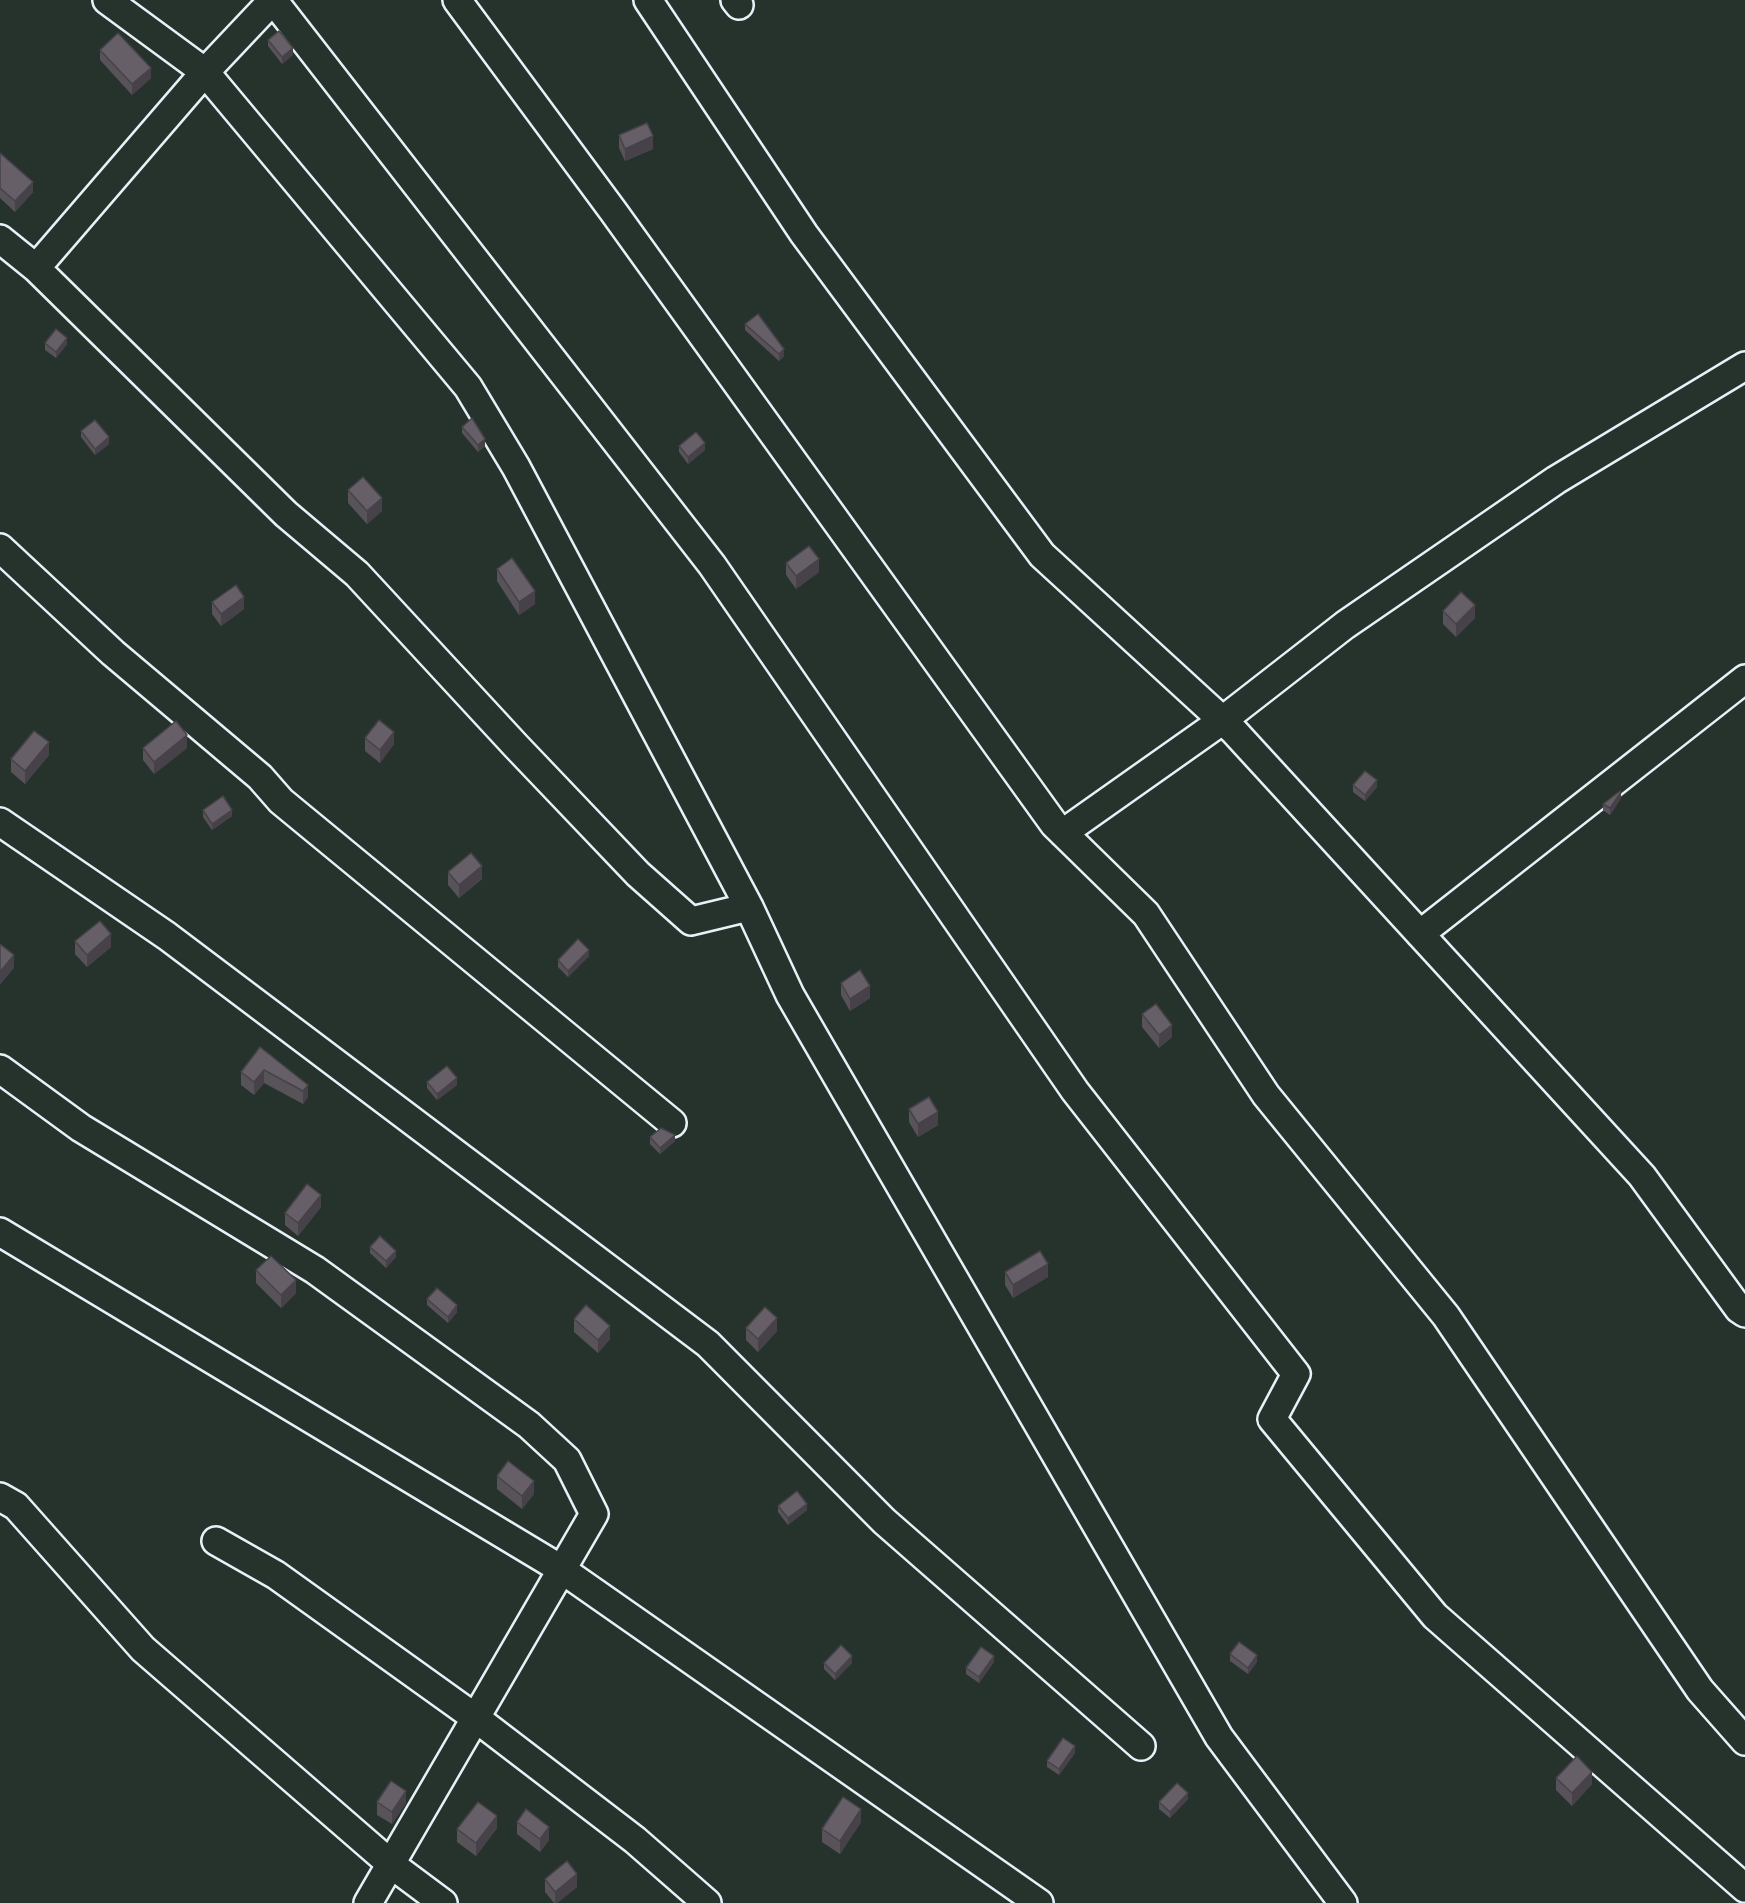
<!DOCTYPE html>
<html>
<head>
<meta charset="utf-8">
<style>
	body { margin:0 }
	canvas { display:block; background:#26332d }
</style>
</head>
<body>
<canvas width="1745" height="1903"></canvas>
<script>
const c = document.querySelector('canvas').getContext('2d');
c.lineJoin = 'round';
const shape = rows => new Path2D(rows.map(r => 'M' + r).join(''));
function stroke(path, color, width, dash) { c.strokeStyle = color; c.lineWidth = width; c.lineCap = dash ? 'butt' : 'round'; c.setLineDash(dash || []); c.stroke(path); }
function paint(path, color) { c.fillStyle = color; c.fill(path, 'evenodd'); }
const minor = shape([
	[107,0,205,72,468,387,516,467,749,907,790,995,1219,1737,1343,1903],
	[273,0,712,565,1075,1091,1296,1374,1272,1419,1435,1616,1745,1888],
	[457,0,613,211,1054,824,1146,914,1266,1095,1446,1316,1700,1690,1745,1741],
	[648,0,804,234,1042,555,1233,730,1642,1176,1739,1309,1745,1313],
	[735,0,739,5],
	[0,239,36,268,286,514,357,574,516,746,638,874,691,921,749,907],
	[36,268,205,72,273,0],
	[0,548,113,653,260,777,281,801,672,1123],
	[0,822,167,936,708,1344,884,1521,1141,1746],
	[1063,833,1223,720,1345,625,1556,480,1745,366],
	[1420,934,1745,679],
	[0,1069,81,1128,315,1270,529,1425,567,1460,594,1514,368,1903],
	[0,1232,561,1569,1039,1903],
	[0,1497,16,1506,143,1649,392,1865,443,1903],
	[216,1541,276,1575,477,1719,635,1840,707,1903]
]);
stroke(minor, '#e8f1f8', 32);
stroke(minor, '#26332d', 27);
paint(shape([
	[268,40,293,55,282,64,268,46],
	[100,50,151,78,132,95,100,60],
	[619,135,653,149,625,161,619,148],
	[0,153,33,192,15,212,0,198],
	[745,324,784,356,779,361,745,330],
	[45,343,67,344,56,358,45,350],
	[462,427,485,446,478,452,462,433],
	[81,431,109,444,95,455,81,437],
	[679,446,705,450,688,464,679,452],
	[348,490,382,511,367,524,348,503],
	[786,563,819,572,796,589,786,575],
	[497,569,535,604,519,615,497,581],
	[212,602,244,609,221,626,212,614],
	[1443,611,1475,618,1456,637,1443,624],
	[365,738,394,744,380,763,365,751],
	[143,748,187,748,154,774,143,760],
	[49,755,25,784,11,772,11,759],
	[1353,785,1377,787,1365,801,1353,792],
	[1621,798,1610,815,1603,810,1603,804],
	[203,810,232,816,212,830,203,817],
	[448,872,482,879,459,898,448,885],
	[75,941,111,947,87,967,75,954],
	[589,956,568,977,558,967,558,960],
	[841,983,870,998,850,1011,841,995],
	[1142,1014,1172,1037,1159,1048,1142,1027],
	[260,1047,308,1085,308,1097,303,1104,264,1083,254,1095,241,1085,241,1072],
	[427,1082,457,1085,437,1100,427,1088],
	[909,1109,938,1125,918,1137,909,1122],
	[650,1137,675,1141,660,1154,650,1144],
	[321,1207,298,1236,285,1225,285,1213],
	[370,1247,396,1257,386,1268,370,1253],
	[256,1270,296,1293,281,1308,256,1283],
	[1005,1272,1048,1277,1013,1298,1005,1285],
	[427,1299,457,1312,448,1323,427,1305],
	[574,1319,610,1339,598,1353,574,1332],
	[746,1328,777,1331,758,1352,746,1340],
	[497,1476,534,1494,522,1509,497,1489],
	[778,1506,807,1510,788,1525,778,1512],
	[1230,1654,1257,1662,1248,1674,1230,1661],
	[994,1662,979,1683,966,1674,966,1668],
	[824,1663,852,1663,835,1680,824,1669],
	[1075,1753,1059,1775,1047,1767,1047,1761],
	[1556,1778,1592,1784,1572,1806,1556,1790],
	[1188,1799,1170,1818,1159,1809,1159,1802],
	[377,1802,406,1803,392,1824,377,1815],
	[517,1822,549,1840,540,1852,517,1834],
	[861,1822,840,1854,822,1842,822,1829],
	[497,1828,476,1856,457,1842,457,1829],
	[545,1879,577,1887,557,1903,554,1903,545,1892]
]), '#585259');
paint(shape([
	[293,48,293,55,282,64,282,57],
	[151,68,151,78,132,95,132,84],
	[653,136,653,149,625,161,625,149],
	[33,182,33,192,15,212,15,201],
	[67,338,67,344,56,358,56,352],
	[784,349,784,356,779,361,779,354],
	[109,437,109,444,95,455,95,449],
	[485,439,485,446,478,452,478,445],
	[705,443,705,450,688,464,688,457],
	[382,498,382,511,367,524,367,511],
	[819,559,819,572,796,589,796,576],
	[535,591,535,604,519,615,519,602],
	[244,597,244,609,221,626,221,614],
	[1475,605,1475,618,1456,637,1456,624],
	[394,732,394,744,380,763,380,750],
	[187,735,187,748,154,774,154,762],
	[49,742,49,755,25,784,25,771],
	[1377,780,1377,787,1365,801,1365,795],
	[1621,792,1621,798,1610,815,1610,808],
	[232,810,232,816,212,830,212,824],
	[482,866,482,879,459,898,459,885],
	[111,934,111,947,87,967,87,955],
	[589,950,589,956,568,977,568,971],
	[14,955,14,968,0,985,0,972],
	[870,986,870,998,850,1011,850,999],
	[1172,1025,1172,1037,1159,1048,1159,1035],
	[264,1070,264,1083,254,1095,254,1082],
	[457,1078,457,1085,437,1100,437,1094],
	[308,1085,308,1097,303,1104,303,1091],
	[938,1112,938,1125,918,1137,918,1124],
	[675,1135,675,1141,660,1154,660,1148],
	[321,1195,321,1207,298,1236,298,1223],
	[396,1251,396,1257,386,1268,386,1261],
	[1048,1264,1048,1277,1013,1298,1013,1285],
	[296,1280,296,1293,281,1308,281,1295],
	[457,1305,457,1312,448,1323,448,1317],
	[777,1318,777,1331,758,1352,758,1339],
	[610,1326,610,1339,598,1353,598,1340],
	[534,1481,534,1494,522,1509,522,1496],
	[807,1504,807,1510,788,1525,788,1518],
	[1257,1655,1257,1662,1248,1674,1248,1668],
	[852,1656,852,1663,835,1680,835,1674],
	[994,1656,994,1662,979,1683,979,1677],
	[1075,1746,1075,1753,1059,1775,1059,1769],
	[1592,1772,1592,1784,1572,1806,1572,1793],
	[406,1791,406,1803,392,1824,392,1812],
	[1188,1793,1188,1799,1170,1818,1170,1812],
	[861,1809,861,1822,840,1854,840,1841],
	[497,1816,497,1828,476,1856,476,1843],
	[549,1827,549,1840,540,1852,540,1839],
	[577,1874,577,1887,557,1903,555,1903,555,1892]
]), '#474249');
const building = shape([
	[279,31,293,48,282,57,268,40,279,31],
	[118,33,151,68,132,84,100,50,118,33],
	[647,123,653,136,625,149,619,135,647,123],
	[0,153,33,182,15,201,0,188,0,153],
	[758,314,784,349,779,354,745,324,758,314],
	[56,329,67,338,56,352,45,343,56,329],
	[472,418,485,439,478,445,462,427,472,418],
	[95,420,109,437,95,449,81,431,95,420],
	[696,432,705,443,688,457,679,446,696,432],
	[363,477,382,498,367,511,348,490,363,477],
	[809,546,819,559,796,576,786,563,809,546],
	[512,558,535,591,519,602,497,569,512,558],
	[236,585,244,597,221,614,212,602,236,585],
	[1461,592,1475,605,1456,624,1443,611,1461,592],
	[379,720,394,732,380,750,365,738,379,720],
	[176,721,187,735,154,762,143,748,176,721],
	[34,731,49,742,25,771,11,759,34,731],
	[1365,771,1377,780,1365,795,1353,785,1365,771],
	[1620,791,1621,792,1610,808,1603,804,1620,791],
	[223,796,232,810,212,824,203,810,223,796],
	[471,853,482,866,459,885,448,872,471,853],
	[100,921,111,934,87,955,75,941,100,921],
	[578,939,589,950,568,971,558,960,578,939],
	[0,944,14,955,0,972,0,944],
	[860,970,870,986,850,999,841,983,860,970],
	[1156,1004,1172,1025,1159,1035,1142,1014,1156,1004],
	[260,1047,308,1085,303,1091,264,1070,254,1082,241,1072,260,1047],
	[447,1066,457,1078,437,1094,427,1082,447,1066],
	[929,1097,938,1112,918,1124,909,1109,929,1097],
	[661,1128,675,1135,660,1148,650,1137,661,1128],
	[307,1184,321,1195,298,1223,285,1213,307,1184],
	[380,1236,396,1251,386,1261,370,1247,380,1236],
	[1040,1251,1048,1264,1013,1285,1005,1272,1040,1251],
	[271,1256,296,1280,281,1295,256,1270,271,1256],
	[437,1288,457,1305,448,1317,427,1299,437,1288],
	[586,1305,610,1326,598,1340,574,1319,586,1305],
	[765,1307,777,1318,758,1339,746,1328,765,1307],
	[508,1461,534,1481,522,1496,497,1476,508,1461],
	[797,1491,807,1504,788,1518,778,1506,797,1491],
	[1239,1642,1257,1655,1248,1668,1230,1654,1239,1642],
	[841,1645,852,1656,835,1674,824,1663,841,1645],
	[981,1647,994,1656,979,1677,966,1668,981,1647],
	[1063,1738,1075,1746,1059,1769,1047,1761,1063,1738],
	[1577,1756,1592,1772,1572,1793,1556,1778,1577,1756],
	[391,1781,406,1791,392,1812,377,1802,391,1781],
	[1177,1783,1188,1793,1170,1812,1159,1802,1177,1783],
	[843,1797,861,1809,840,1841,822,1829,843,1797],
	[478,1802,497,1816,476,1843,457,1829,478,1802],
	[526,1809,549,1827,540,1839,517,1822,526,1809],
	[567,1861,577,1874,555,1892,545,1879,567,1861]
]);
paint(building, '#665f68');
stroke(building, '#474249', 1.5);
</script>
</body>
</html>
